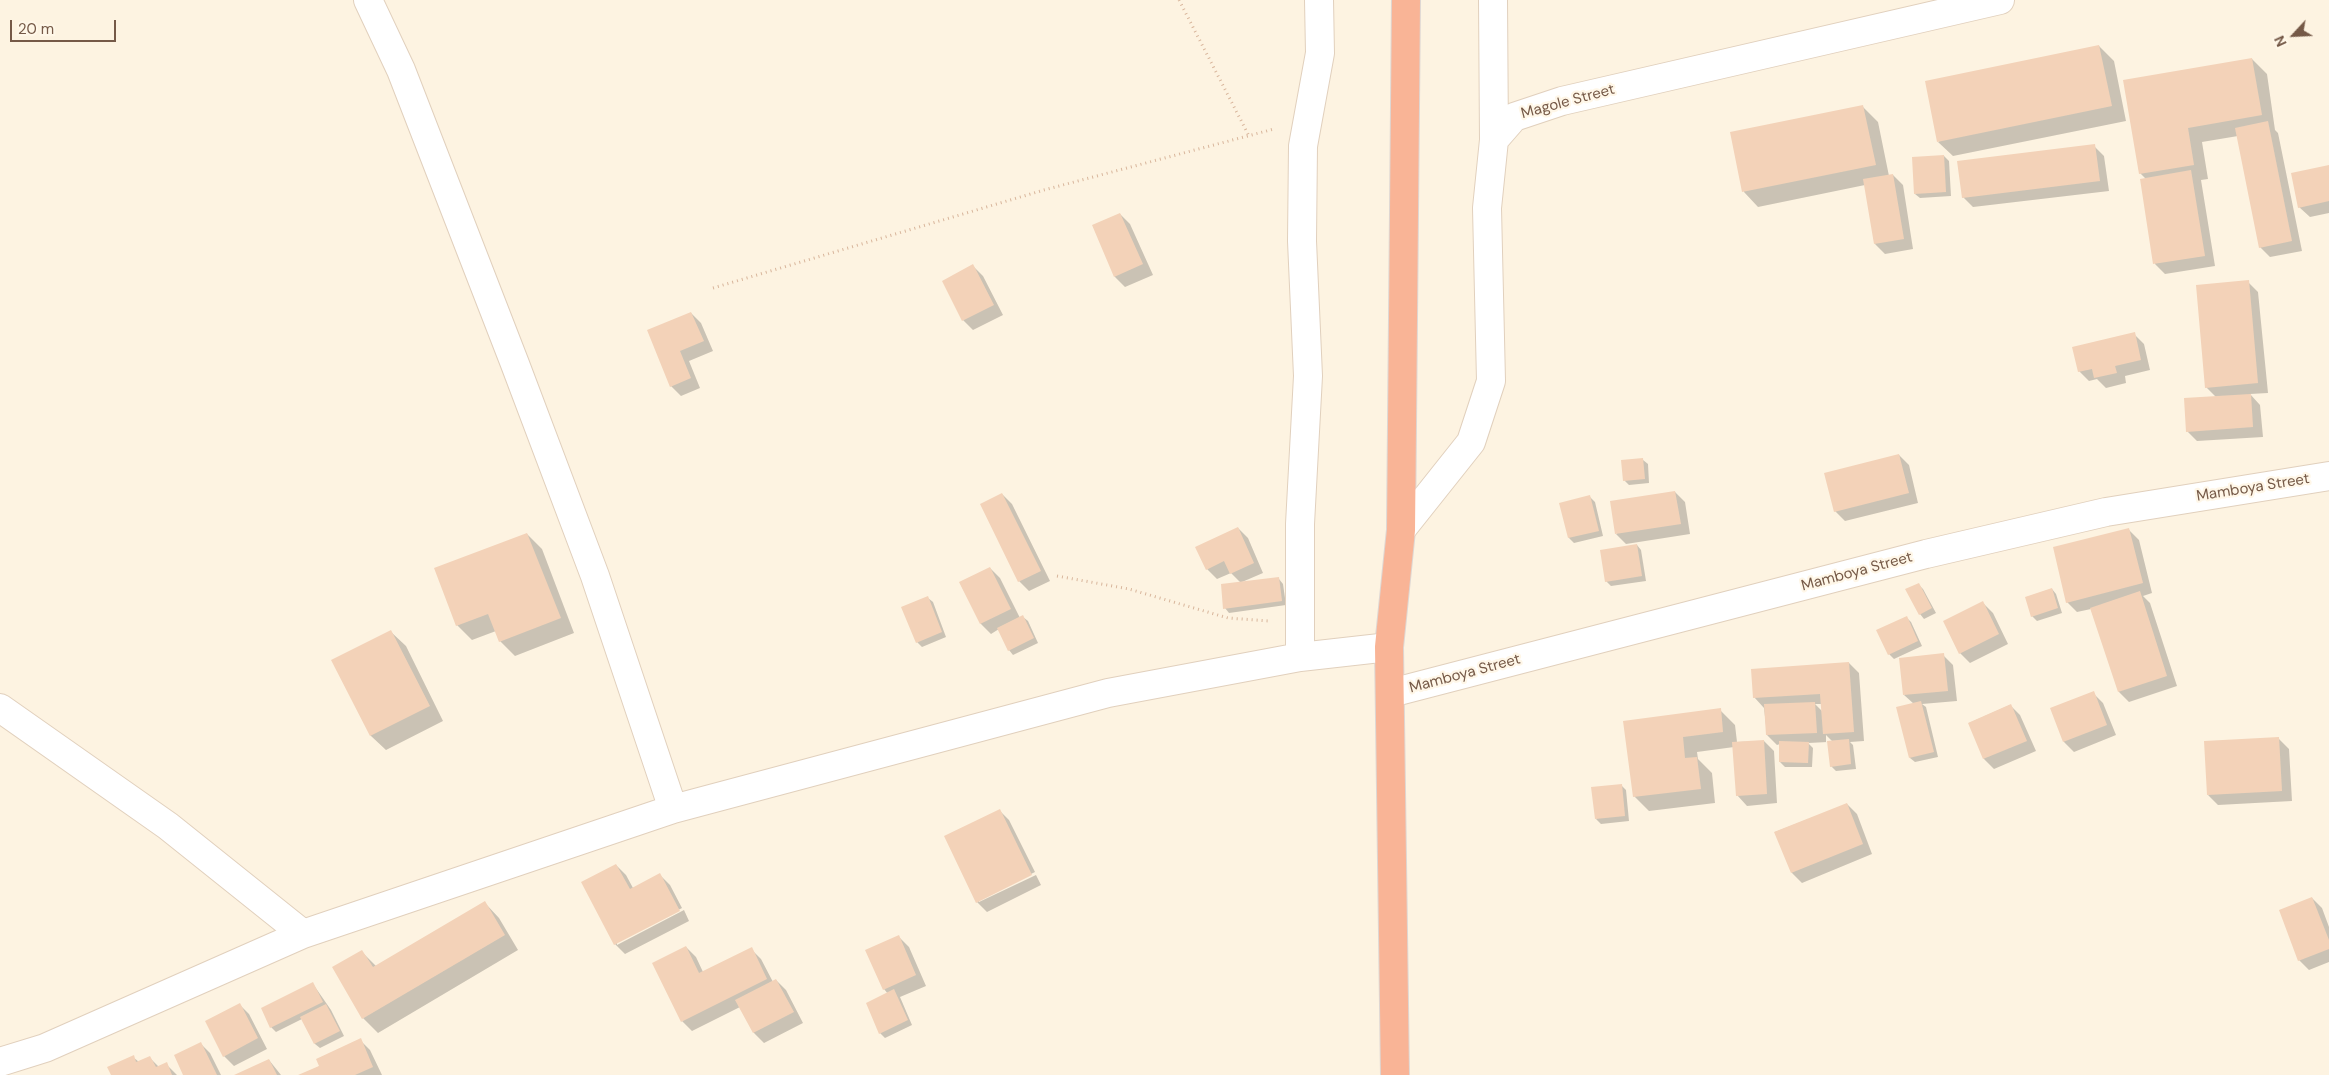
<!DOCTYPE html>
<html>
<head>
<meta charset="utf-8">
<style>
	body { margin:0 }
	#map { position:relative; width:2329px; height:1075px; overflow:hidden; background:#fdf3e1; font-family:"DM Sans",sans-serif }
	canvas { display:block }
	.north { position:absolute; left:2269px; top:10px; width:50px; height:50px; -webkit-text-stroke:4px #fff7e8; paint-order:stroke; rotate:245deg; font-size:14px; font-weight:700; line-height:20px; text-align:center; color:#755947 }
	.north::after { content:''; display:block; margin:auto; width:18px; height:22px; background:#755947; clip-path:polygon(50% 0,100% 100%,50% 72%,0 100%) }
	.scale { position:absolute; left:10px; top:20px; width:106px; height:22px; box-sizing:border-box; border:2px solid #755947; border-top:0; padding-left:6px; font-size:15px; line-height:18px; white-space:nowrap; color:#755947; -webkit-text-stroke:4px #fff7e8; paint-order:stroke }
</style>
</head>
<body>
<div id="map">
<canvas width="2329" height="1075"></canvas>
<div class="north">N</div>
<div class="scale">20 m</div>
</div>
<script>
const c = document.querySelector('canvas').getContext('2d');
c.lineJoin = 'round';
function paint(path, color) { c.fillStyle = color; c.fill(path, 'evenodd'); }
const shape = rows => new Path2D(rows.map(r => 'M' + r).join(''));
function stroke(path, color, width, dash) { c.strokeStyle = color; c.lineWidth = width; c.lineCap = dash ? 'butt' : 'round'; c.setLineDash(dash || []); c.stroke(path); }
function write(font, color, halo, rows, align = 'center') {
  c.font = font + ' "DM Sans",sans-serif'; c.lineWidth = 4.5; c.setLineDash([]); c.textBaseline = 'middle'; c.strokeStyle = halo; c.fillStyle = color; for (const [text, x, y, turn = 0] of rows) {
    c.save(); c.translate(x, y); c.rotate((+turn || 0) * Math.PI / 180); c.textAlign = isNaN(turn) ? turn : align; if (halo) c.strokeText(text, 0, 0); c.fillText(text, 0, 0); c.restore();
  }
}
paint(shape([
	[2099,46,2114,61,2126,121,1953,156,1938,142],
	[2252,59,2267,74,2275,130,2278,133,2302,251,2270,257,2260,247,2238,136,2202,142,2208,179,2201,180,2215,266,2165,274,2155,264,2146,179,2140,173],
	[1863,107,1878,122,1889,176,1893,175,1903,185,1913,249,1885,254,1875,244,1865,185,1758,207,1744,192,1731,133],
	[2094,146,2104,156,2109,191,1973,207,1963,197],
	[1944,156,1949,161,1951,196,1920,198,1915,194],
	[2329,167,2329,213,2310,217,2299,207],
	[1120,214,1130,224,1153,275,1125,287,1115,277,1093,226],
	[973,266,983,276,1003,315,973,330,963,320],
	[2248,282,2258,292,2268,393,2250,394,2260,405,2263,437,2197,441,2187,431,2216,397,2206,387],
	[691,313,701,323,713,351,689,361,700,388,681,396,671,386,648,331],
	[2134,334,2144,344,2150,370,2125,376,2126,383,2106,388,2097,379,2089,381,2079,371],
	[1899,455,1909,465,1918,503,1845,521,1835,511],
	[1643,460,1648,464,1649,483,1629,485,1624,480],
	[1675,492,1685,502,1690,534,1626,544,1616,534],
	[1002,494,1012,504,1050,581,1029,591,1019,581],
	[1590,497,1595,502,1603,536,1574,543,1569,538,1561,504],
	[1238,528,1248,538,1263,573,1242,582,1279,579,1283,584,1286,605,1229,613,1225,608,1241,583,1231,573,1217,579,1207,569],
	[2129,530,2139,540,2152,593,2143,596,2150,603,2177,686,2129,702,2119,692,2091,609,2077,612,2067,602],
	[527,534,542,549,574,633,515,656,500,641,496,631,472,640,457,625],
	[1637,545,1641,550,1646,581,1611,586,1606,581],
	[990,568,1000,578,1020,618,1023,617,1028,621,1038,643,1013,655,1009,650,999,629,991,634,981,624,960,583],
	[1918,584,1923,589,1936,613,1924,619,1920,614],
	[2052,589,2056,594,2062,613,2037,621,2032,616],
	[928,598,933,602,946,637,922,647,917,642],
	[1983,603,1993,613,2008,644,1970,663,1960,653],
	[1906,617,1911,622,1922,646,1894,659,1889,654,1878,631],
	[391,632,406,646,443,721,386,750,371,736,333,661],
	[1943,655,1953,665,1957,701,1922,704,1926,707,1938,757,1915,762,1910,758,1914,704,1904,695],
	[1849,663,1859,673,1864,741,1850,742,1853,745,1856,769,1836,771,1831,766,1828,742,1808,743,1813,748,1812,767,1785,767,1780,762,1780,744,1777,745,1767,735,1764,708,1754,697],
	[1815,704,1822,704,1822,711],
	[1826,735,1833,742,1826,742],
	[2093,693,2103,703,2116,735,2074,752,2064,742,2051,709],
	[2010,705,2020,715,2036,751,1994,769,1984,759,1969,723],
	[1720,710,1735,725,1737,742,1764,741,1774,751,1777,803,1747,806,1737,795,1734,747,1697,752,1698,759,1712,773,1715,803,1649,811,1634,796,1625,722],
	[2279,739,2289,749,2292,801,2218,805,2208,795],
	[1621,785,1626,790,1629,821,1601,824,1596,819],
	[1847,804,1857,814,1872,854,1802,883,1792,873,1775,832],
	[999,810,1009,820,1035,872,979,900,979,902,1036,875,1041,885,987,912,977,902],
	[616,865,626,875,633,888,660,875,670,885,682,908,617,942,617,945,684,910,689,921,625,954,615,944],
	[2312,898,2322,908,2329,927,2329,962,2309,970,2299,960],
	[485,903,499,918,518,950,378,1033,363,1018,362,952,376,966],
	[899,937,909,947,926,986,900,997,912,1025,885,1038,880,1033,888,994,884,989,867,950],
	[686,947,696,957,703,972,751,949,761,959,773,982,776,980,786,990,803,1023,764,1043,754,1033,740,1007,692,1031,682,1021],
	[313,984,331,1010,344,1036,320,1048,315,1044,302,1019,276,1032,271,1027],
	[239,1004,249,1014,267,1049,234,1066,224,1056],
	[360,1040,370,1050,382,1075,301,1075,320,1066],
	[200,1043,210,1053,221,1075,185,1075],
	[133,1057,139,1062,150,1058,159,1067,166,1064,177,1075,112,1075],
	[269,1060,281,1075,237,1075]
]), '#0003');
paint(shape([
	[2099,45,2112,106,1937,142,1925,81],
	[2252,58,2262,115,2188,128,2194,165,2139,174,2123,80],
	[1863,105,1876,165,1742,192,1730,132],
	[2268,121,2292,241,2259,248,2235,128],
	[2095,144,2100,181,1962,198,1957,161],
	[1944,155,1946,192,1914,194,1912,157],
	[2329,165,2329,201,2298,208,2291,173],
	[2191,170,2205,256,2153,264,2140,179],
	[1893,174,1904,239,1874,244,1863,179],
	[1120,213,1143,264,1114,277,1092,225],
	[973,264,994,305,962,321,942,281],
	[2249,280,2258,383,2205,388,2196,285],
	[691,312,704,341,680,351,691,378,670,387,647,330],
	[2135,332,2141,360,2115,366,2117,373,2094,378,2092,369,2078,372,2072,347],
	[2251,394,2253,427,2186,432,2184,398],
	[1899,454,1909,493,1834,512,1824,473],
	[1643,458,1645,479,1623,481,1621,460],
	[1675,491,1681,524,1615,534,1610,501],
	[1002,493,1041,571,1018,582,980,504],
	[1590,495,1599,531,1568,538,1559,503],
	[1238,527,1254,563,1230,574,1224,561,1206,570,1195,547],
	[2129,528,2143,583,2066,603,2053,547],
	[527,533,561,618,499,642,488,614,456,626,434,568],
	[1637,544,1642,576,1605,582,1600,550],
	[990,567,1011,609,980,624,959,582],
	[1279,577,1282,601,1223,609,1221,584],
	[1919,583,1932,608,1919,615,1905,589],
	[2052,588,2058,608,2031,617,2025,597],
	[2140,591,2167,676,2118,692,2090,608],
	[928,596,942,632,916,643,901,607],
	[1983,601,1999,634,1959,654,1943,621],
	[1023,615,1034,638,1008,651,997,628],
	[1907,616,1918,641,1888,655,1876,630],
	[391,630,430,706,370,736,331,660],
	[1944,653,1948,691,1903,695,1899,658],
	[1849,662,1854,732,1823,734,1820,694,1753,698,1751,669],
	[2094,691,2107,725,2063,742,2050,708],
	[1921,701,1934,752,1909,758,1896,707],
	[1815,702,1817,733,1766,735,1764,704],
	[2011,704,2027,741,1983,759,1968,723],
	[1721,708,1723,732,1683,737,1685,758,1697,757,1701,789,1633,797,1623,721],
	[2279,737,2282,791,2207,795,2204,741],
	[1849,739,1851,764,1830,767,1827,741],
	[1764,740,1767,794,1736,796,1732,742],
	[1779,741,1809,742,1808,763,1779,762],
	[1622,784,1625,816,1595,819,1591,787],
	[1847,803,1863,844,1791,873,1774,832],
	[1000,809,1032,875,976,903,944,836],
	[616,864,630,889,660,873,680,911,614,945,581,882],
	[2312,897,2329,940,2329,949,2298,961,2279,910],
	[485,901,505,935,362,1019,332,967,362,950,373,967],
	[899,935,916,975,883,990,865,950],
	[686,946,699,973,752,947,767,979,681,1022,652,963],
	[776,979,794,1012,753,1033,735,1000],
	[313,982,323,1002,270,1028,261,1008],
	[894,989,908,1020,879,1034,866,1003],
	[240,1003,258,1038,223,1057,205,1021],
	[326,1004,340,1031,314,1044,300,1017],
	[361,1038,373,1067,355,1075,298,1075,319,1066,316,1059],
	[201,1042,217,1075,183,1075,174,1055],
	[134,1055,136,1062,150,1056,156,1067,167,1062,172,1075,111,1075,107,1067],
	[269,1059,277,1075,234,1075]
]), '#f3d2b8');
const minor = shape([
	[368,0,401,70,515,364,595,576,673,809],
	[1493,0,1494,140],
	[1401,530,1471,442,1491,381,1487,208,1494,140,1514,117,1562,101,2000,0],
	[1300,657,1300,524,1308,376,1302,241,1303,146,1320,53,1319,0],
	[1391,693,1926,554,2106,512,2329,476],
	[0,708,168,826,303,934],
	[0,1062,45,1048,303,934,673,809,1108,693,1300,657,1389,647]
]);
const highway = shape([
	[1395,1075,1389,647,1401,530,1406,0]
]);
stroke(minor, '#e1d0bd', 30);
stroke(highway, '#ded7d3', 30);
stroke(shape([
	[1179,0,1249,136],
	[713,288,1044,190,1274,129],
	[1057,576,1129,589,1228,618,1269,621]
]), '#d8b59b', 3, [1, 4]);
stroke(minor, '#fff', 28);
stroke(highway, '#f9b496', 28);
write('15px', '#755947', '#fff7e8', [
	["Magole Street",1568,102,-15],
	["Mamboya Street",2253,488,-9],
	["Mamboya Street",1857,572,-15],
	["Mamboya Street",1465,674,-15]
]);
</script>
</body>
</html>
